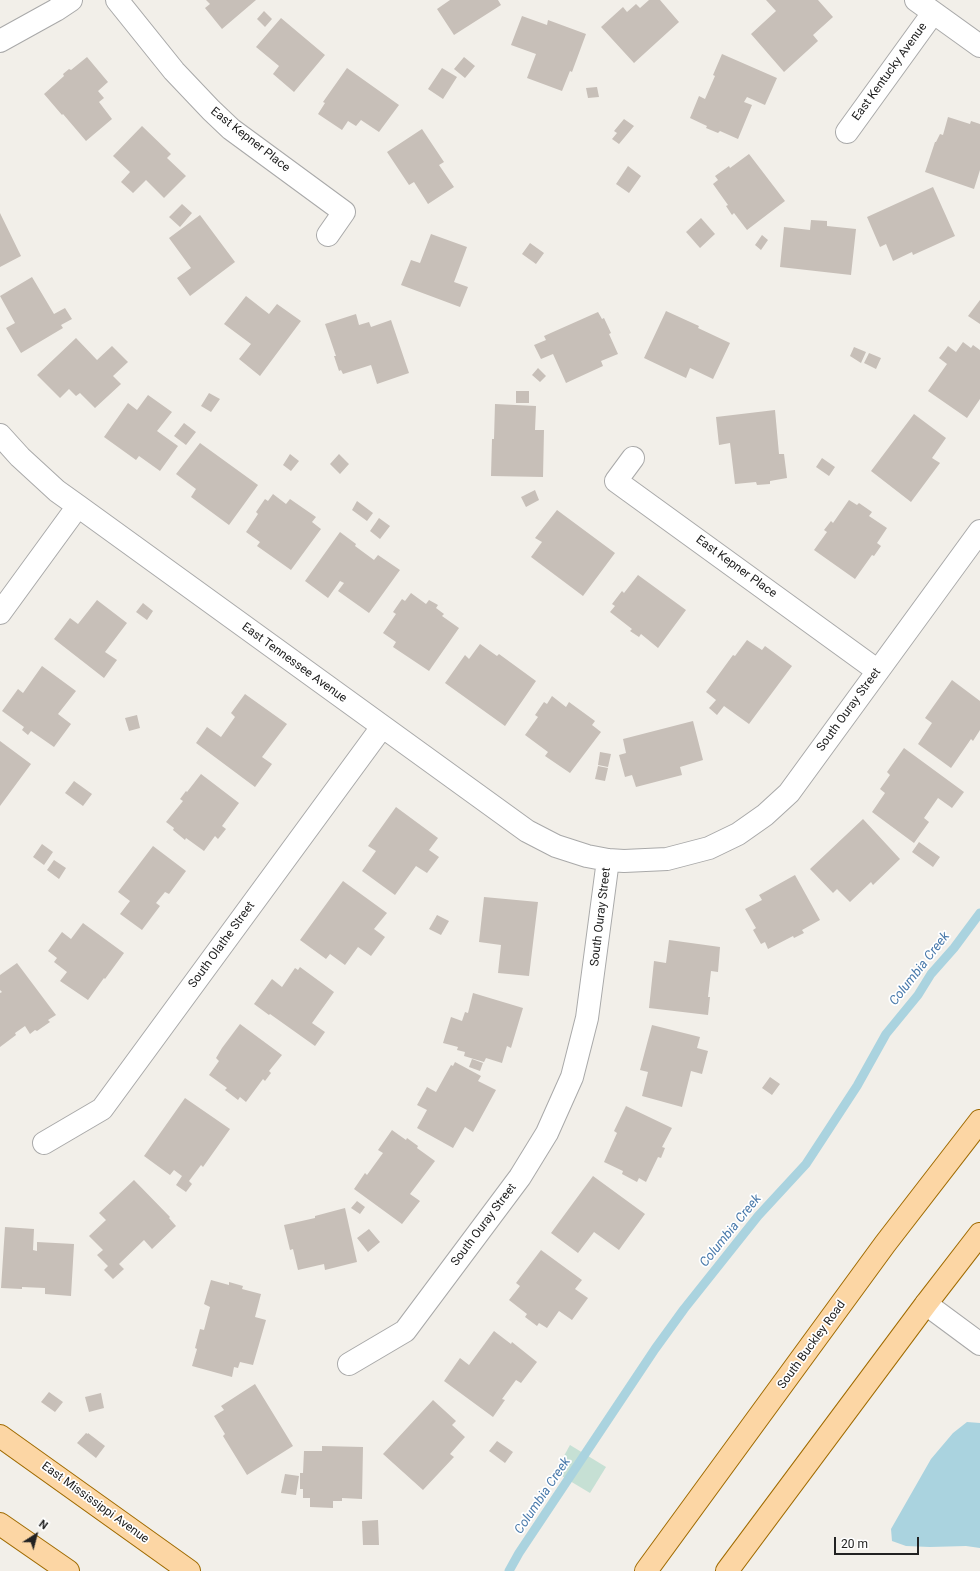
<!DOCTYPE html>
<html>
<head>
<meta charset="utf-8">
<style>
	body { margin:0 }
	#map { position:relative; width:980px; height:1571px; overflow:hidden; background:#f2efe9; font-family:Roboto,sans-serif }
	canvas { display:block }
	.north { position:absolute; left:16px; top:1515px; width:40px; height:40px; -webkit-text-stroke:3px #fff; paint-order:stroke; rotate:36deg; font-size:11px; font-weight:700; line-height:16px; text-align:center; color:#222 }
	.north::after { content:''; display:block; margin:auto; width:14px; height:18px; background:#222; clip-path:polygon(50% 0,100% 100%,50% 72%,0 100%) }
	.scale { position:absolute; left:834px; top:1537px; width:85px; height:18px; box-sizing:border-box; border:2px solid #222; border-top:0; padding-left:5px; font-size:12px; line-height:14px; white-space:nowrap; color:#222; -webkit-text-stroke:3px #fff; paint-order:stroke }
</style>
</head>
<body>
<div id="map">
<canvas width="980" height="1571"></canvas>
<div class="north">N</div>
<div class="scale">20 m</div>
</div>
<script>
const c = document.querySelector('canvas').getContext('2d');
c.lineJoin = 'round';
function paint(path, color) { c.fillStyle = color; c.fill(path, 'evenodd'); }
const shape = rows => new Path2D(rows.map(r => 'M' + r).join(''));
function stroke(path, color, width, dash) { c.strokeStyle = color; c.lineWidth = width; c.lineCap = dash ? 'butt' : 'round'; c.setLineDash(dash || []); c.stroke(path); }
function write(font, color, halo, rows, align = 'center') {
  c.font = font + ' Roboto,sans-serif'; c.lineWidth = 3.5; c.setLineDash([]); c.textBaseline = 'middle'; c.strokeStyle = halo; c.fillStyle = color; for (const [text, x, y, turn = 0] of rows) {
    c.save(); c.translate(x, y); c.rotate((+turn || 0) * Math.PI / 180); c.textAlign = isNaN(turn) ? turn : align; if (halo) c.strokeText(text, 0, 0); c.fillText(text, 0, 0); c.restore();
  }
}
paint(shape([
	[570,1445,606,1467,590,1493,555,1472]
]), '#c6e0d4');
paint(shape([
	[967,1422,980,1423,980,1548,966,1546,930,1547,906,1546,892,1541,891,1529,931,1459,953,1433]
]), '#aad3df');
stroke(shape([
	[509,1571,519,1553,655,1349,684,1309,758,1216,806,1164,857,1086,886,1034,918,995,931,974,954,948,980,913]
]), '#aad3df', 9);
paint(shape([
	[206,0,256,0,222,29,205,8,210,4],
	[450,0,498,0,501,5,454,35,437,9],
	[649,0,660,0,679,22,634,63,601,27,623,7,627,12,636,4,640,8],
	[766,0,818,0,833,17,813,35,818,41,784,72,751,34,776,11],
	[264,11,272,19,265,27,257,19],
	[522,16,547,25,548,20,586,34,572,72,570,71,562,91,527,78,536,54,511,45],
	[281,18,325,55,294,92,273,74,279,66,256,47],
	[722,54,777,78,765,105,747,97,744,102,752,105,738,139,720,131,718,133,706,128,707,126,690,118,699,96,705,99,715,76,713,75],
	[87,57,108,82,98,91,104,98,99,102,112,119,86,141,63,114,62,115,44,94,64,76,63,74,69,69,71,70],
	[464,57,475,66,465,78,454,69],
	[347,68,399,105,379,132,361,120,356,126,348,121,342,130,318,114,325,103,323,102],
	[442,68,457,77,443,99,428,89],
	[597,87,599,97,588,98,586,88],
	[948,117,970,124,971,121,980,124,980,170,974,189,925,172,935,142,936,142,940,134,943,135],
	[624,119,634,126,619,144,612,139,617,133,614,131],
	[142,126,171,154,167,158,186,176,164,198,146,180,133,193,121,182,130,172,113,156],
	[422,129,444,162,439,165,454,187,428,204,414,182,409,185,387,152],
	[749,154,785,201,747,230,734,213,732,215,726,206,728,205,713,184,718,180,715,176,729,166,730,168],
	[628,166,641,176,629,193,616,184],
	[933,187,955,236,913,255,912,252,893,261,886,244,880,247,867,217],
	[182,204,192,213,180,227,169,217],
	[0,213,21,256,0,267],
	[200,215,235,262,190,296,177,278,191,268,169,238],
	[701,218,715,234,700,248,686,232],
	[811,220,827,221,827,226,856,229,851,275,780,267,784,227,810,230],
	[431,234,467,247,454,282,468,287,460,307,401,285,411,260,420,263],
	[762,235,768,240,761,250,755,245],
	[530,243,544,253,536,264,522,254],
	[32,277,54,314,65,308,72,319,61,325,63,328,21,353,6,328,15,323,0,296],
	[246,296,269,314,277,304,301,321,260,376,239,359,251,344,224,324],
	[980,300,980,324,968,316],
	[666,311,699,326,698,328,730,343,713,379,690,368,686,378,644,358],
	[598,312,602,319,604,318,611,333,609,334,618,354,601,361,603,366,566,383,553,354,541,359,534,345,546,340,544,336],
	[356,314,359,325,369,322,371,327,391,320,409,373,377,384,371,365,343,374,341,370,339,371,334,356,336,356,325,324],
	[76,338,97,360,112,346,128,362,113,376,121,384,95,408,80,393,76,396,69,389,60,398,37,375],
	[963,342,971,348,973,345,980,350,980,399,967,418,928,391,947,364,939,358,948,346,956,352],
	[854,347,866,352,861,363,850,356],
	[869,353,881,358,876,369,864,363],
	[538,368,546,376,540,382,532,375],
	[516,391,529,391,529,403,516,403],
	[209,393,220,399,211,412,201,406],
	[148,395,172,412,157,431,178,446,160,471,139,456,136,460,104,437,128,403,137,410],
	[495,404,536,406,535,430,544,430,543,477,491,476,492,439,494,439],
	[775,410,779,454,784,454,787,478,770,481,770,484,757,485,756,482,735,484,730,443,719,445,716,417],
	[914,414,946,438,932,458,940,463,911,502,871,471],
	[184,423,196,432,186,445,174,436],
	[200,443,258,485,229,525,191,497,196,489,176,474],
	[290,454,299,461,291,471,283,465],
	[339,454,349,464,340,474,330,464],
	[822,458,835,467,829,476,816,467],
	[535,490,539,500,526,507,521,497],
	[273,494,286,504,290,499,316,517,312,522,321,529,291,570,257,546,260,542,246,532,258,514,256,512,265,499,268,501],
	[849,500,857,505,859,503,872,512,869,516,887,528,877,543,881,546,874,556,872,555,855,579,814,550,827,532,824,530,831,521,833,523],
	[357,501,373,513,367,521,352,510],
	[557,510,615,553,583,596,531,557,542,542,535,538],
	[379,518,390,526,380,539,370,531],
	[340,532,356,544,355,546,374,560,378,555,400,570,369,613,338,591,344,583,340,581,328,598,305,581],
	[638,575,686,610,658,648,641,634,639,637,630,631,632,629,610,612,615,606,612,604,622,591,624,593],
	[411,593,426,604,429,600,438,605,436,608,444,614,442,616,459,628,429,671,393,647,396,642,383,633,396,614,393,612,402,599,405,601],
	[97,600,127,623,105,652,117,660,104,678,54,639,70,618,78,624],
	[143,603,153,611,147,620,136,612],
	[747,640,762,650,765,646,792,666,749,724,724,706,717,715,709,708,716,700,706,692,733,655,735,656],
	[480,644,497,656,499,654,536,681,505,726,445,683,465,655,469,659],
	[42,666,76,691,58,714,71,724,54,747,31,731,28,735,22,730,24,727,2,711,18,689,23,693],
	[952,680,980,701,980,730,973,741,971,739,951,768,918,744,932,723,925,718],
	[245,694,287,724,262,757,272,764,255,787,196,743,207,727,221,737,235,717,231,713],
	[552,696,566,707,569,702,595,721,592,725,601,732,570,773,545,756,548,752,525,735,538,717,535,715,544,702,547,704],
	[137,715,140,728,129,731,125,718],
	[693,721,703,760,680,767,682,775,636,787,632,775,625,777,619,755,626,753,623,739],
	[0,741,31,764,0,806],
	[904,748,964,792,952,808,938,798,924,818,929,822,914,843,872,812,885,793,880,789,890,775,887,772],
	[600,752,611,754,608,767,598,765],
	[598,766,608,768,605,781,595,779],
	[201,774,239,803,222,826,226,829,218,839,215,836,204,851,186,838,185,840,173,830,174,828,166,822,183,801,180,799,186,791,187,792],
	[74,781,92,794,83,806,65,793],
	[396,807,438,838,429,850,439,857,427,873,416,866,395,895,362,871,376,851,368,846],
	[863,819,900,859,873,885,871,882,850,902,837,889,833,893,810,869],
	[919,842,940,857,933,867,912,852],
	[42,844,53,852,44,865,33,857],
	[153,846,186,871,169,894,165,892,156,903,160,906,142,930,120,914,130,901,118,892],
	[54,860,66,868,59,879,47,870],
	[795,875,820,920,802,930,804,933,794,938,793,936,768,949,765,942,761,944,753,930,756,928,745,909,762,900,759,895],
	[343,881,387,913,374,929,385,937,371,956,358,947,345,965,330,954,326,959,300,940],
	[484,897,538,902,529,976,498,973,501,945,479,942],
	[437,915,449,921,441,935,429,929],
	[83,923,124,953,105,979,104,978,88,1000,60,981,67,972,54,962,57,958,48,951,62,932,71,939],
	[669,940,720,947,718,972,711,971,708,997,710,997,708,1015,649,1008,654,961,666,963],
	[17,963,56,1015,48,1020,50,1022,37,1031,35,1030,30,1034,25,1026,15,1033,16,1035,0,1047,0,993,2,992,0,990,0,975],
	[300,967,334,992,312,1023,325,1032,315,1046,270,1014,269,1015,254,1004,272,979,282,987,295,968,298,970],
	[473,993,523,1008,511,1048,507,1046,502,1063,486,1058,484,1062,464,1056,465,1052,457,1050,458,1047,443,1043,451,1017,462,1021,465,1012,468,1013],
	[240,1024,282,1055,269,1071,271,1073,265,1081,263,1079,246,1102,240,1097,238,1100,225,1090,227,1088,209,1075,219,1061,216,1058,222,1048],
	[652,1025,700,1037,697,1048,708,1051,702,1074,691,1071,682,1107,642,1096,648,1072,640,1070],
	[472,1059,483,1063,480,1071,469,1067],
	[455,1062,481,1076,478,1081,496,1090,473,1132,465,1127,453,1148,417,1128,427,1110,417,1105,427,1087,436,1092,451,1065,453,1066],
	[770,1077,780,1084,772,1095,762,1088],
	[185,1098,230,1129,203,1167,201,1165,189,1181,192,1184,186,1192,176,1185,182,1176,174,1170,170,1175,144,1156],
	[626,1106,672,1128,662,1147,665,1148,661,1158,658,1157,646,1182,639,1178,637,1182,622,1174,623,1171,604,1162,617,1133,614,1131],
	[392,1130,406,1140,407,1138,418,1146,417,1148,435,1161,410,1194,420,1201,402,1224,354,1189,365,1173,367,1175,383,1153,378,1150],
	[593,1176,645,1214,619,1250,594,1232,578,1253,551,1233],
	[134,1180,170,1217,169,1218,176,1226,152,1249,144,1240,119,1264,124,1269,113,1279,104,1270,108,1266,97,1255,103,1250,89,1236,106,1220,99,1213],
	[357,1201,365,1207,360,1214,351,1208],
	[345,1208,357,1262,325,1270,324,1264,298,1270,293,1249,290,1250,284,1225,315,1218,315,1216],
	[5,1227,34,1229,33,1250,37,1251,37,1242,74,1244,71,1296,45,1294,45,1288,22,1287,22,1289,1,1288],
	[369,1229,380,1242,368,1252,357,1238],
	[541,1250,582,1280,575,1289,588,1298,572,1320,559,1311,547,1328,539,1323,537,1326,525,1317,527,1314,509,1300,520,1286,516,1283],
	[211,1280,229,1285,229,1282,243,1286,242,1289,261,1294,255,1317,266,1320,253,1365,240,1362,238,1368,234,1367,232,1377,192,1366,197,1349,195,1348,200,1329,204,1330,210,1307,204,1304],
	[494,1331,511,1344,512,1342,537,1362,521,1383,516,1380,502,1399,505,1400,493,1417,444,1381,460,1358,469,1365],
	[255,1384,293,1446,247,1475,223,1436,225,1434,214,1416,224,1410,221,1406],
	[49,1392,63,1402,55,1412,41,1402],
	[101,1393,104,1408,89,1412,85,1397],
	[433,1400,456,1421,452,1425,465,1437,450,1454,454,1457,423,1490,383,1454],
	[86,1433,88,1434,88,1433,105,1446,96,1458,77,1443],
	[497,1441,513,1452,505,1463,489,1451],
	[322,1446,363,1447,362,1499,342,1498,342,1501,333,1501,333,1508,310,1507,310,1498,303,1498,303,1489,300,1489,300,1473,303,1473,304,1451,322,1451],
	[285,1474,299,1476,296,1495,281,1493],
	[378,1520,379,1545,363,1545,362,1521]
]), '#c7bfb8');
const minor = shape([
	[117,0,174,71,211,110,231,129,344,212,328,235],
	[916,0,980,46],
	[0,41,56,10,71,0],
	[847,132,933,13],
	[0,435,20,457,57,491,78,506,527,831,556,846,587,856,608,860,624,861,667,859,709,848,738,834,765,815,789,793,980,531],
	[633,458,616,481,878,671],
	[0,613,78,506],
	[44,1143,102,1109,382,727],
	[926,1304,980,1344],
	[349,1364,405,1331,520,1177,547,1133,572,1077,587,1018,608,860]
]);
const major = shape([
	[0,1436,189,1571],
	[0,1524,68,1571],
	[646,1571,885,1244,980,1121],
	[727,1571,926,1304,980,1234]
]);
stroke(minor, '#a9a9a9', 24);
stroke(major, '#a06b00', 24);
stroke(minor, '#fff', 22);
stroke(major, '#fcd6a4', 22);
write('12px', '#222', '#fff', [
	["East Kentucky Avenue",890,72,-54],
	["East Kepner Place",250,140,38],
	["East Kepner Place",736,567,36],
	["East Tennessee Avenue",294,663,36],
	["South Ouray Street",849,710,-54],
	["South Ouray Street",601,917,-83],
	["South Olathe Street",222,945,-54],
	["South Ouray Street",484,1225,-53],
	["South Buckley Road",812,1345,-54],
	["East Mississippi Avenue",95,1503,36]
]);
write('italic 13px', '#4a7aab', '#fff', [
	["Columbia Creek",920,969,-52],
	["Columbia Creek",731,1231,-51],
	["Columbia Creek",543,1496,-56]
]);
</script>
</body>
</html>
